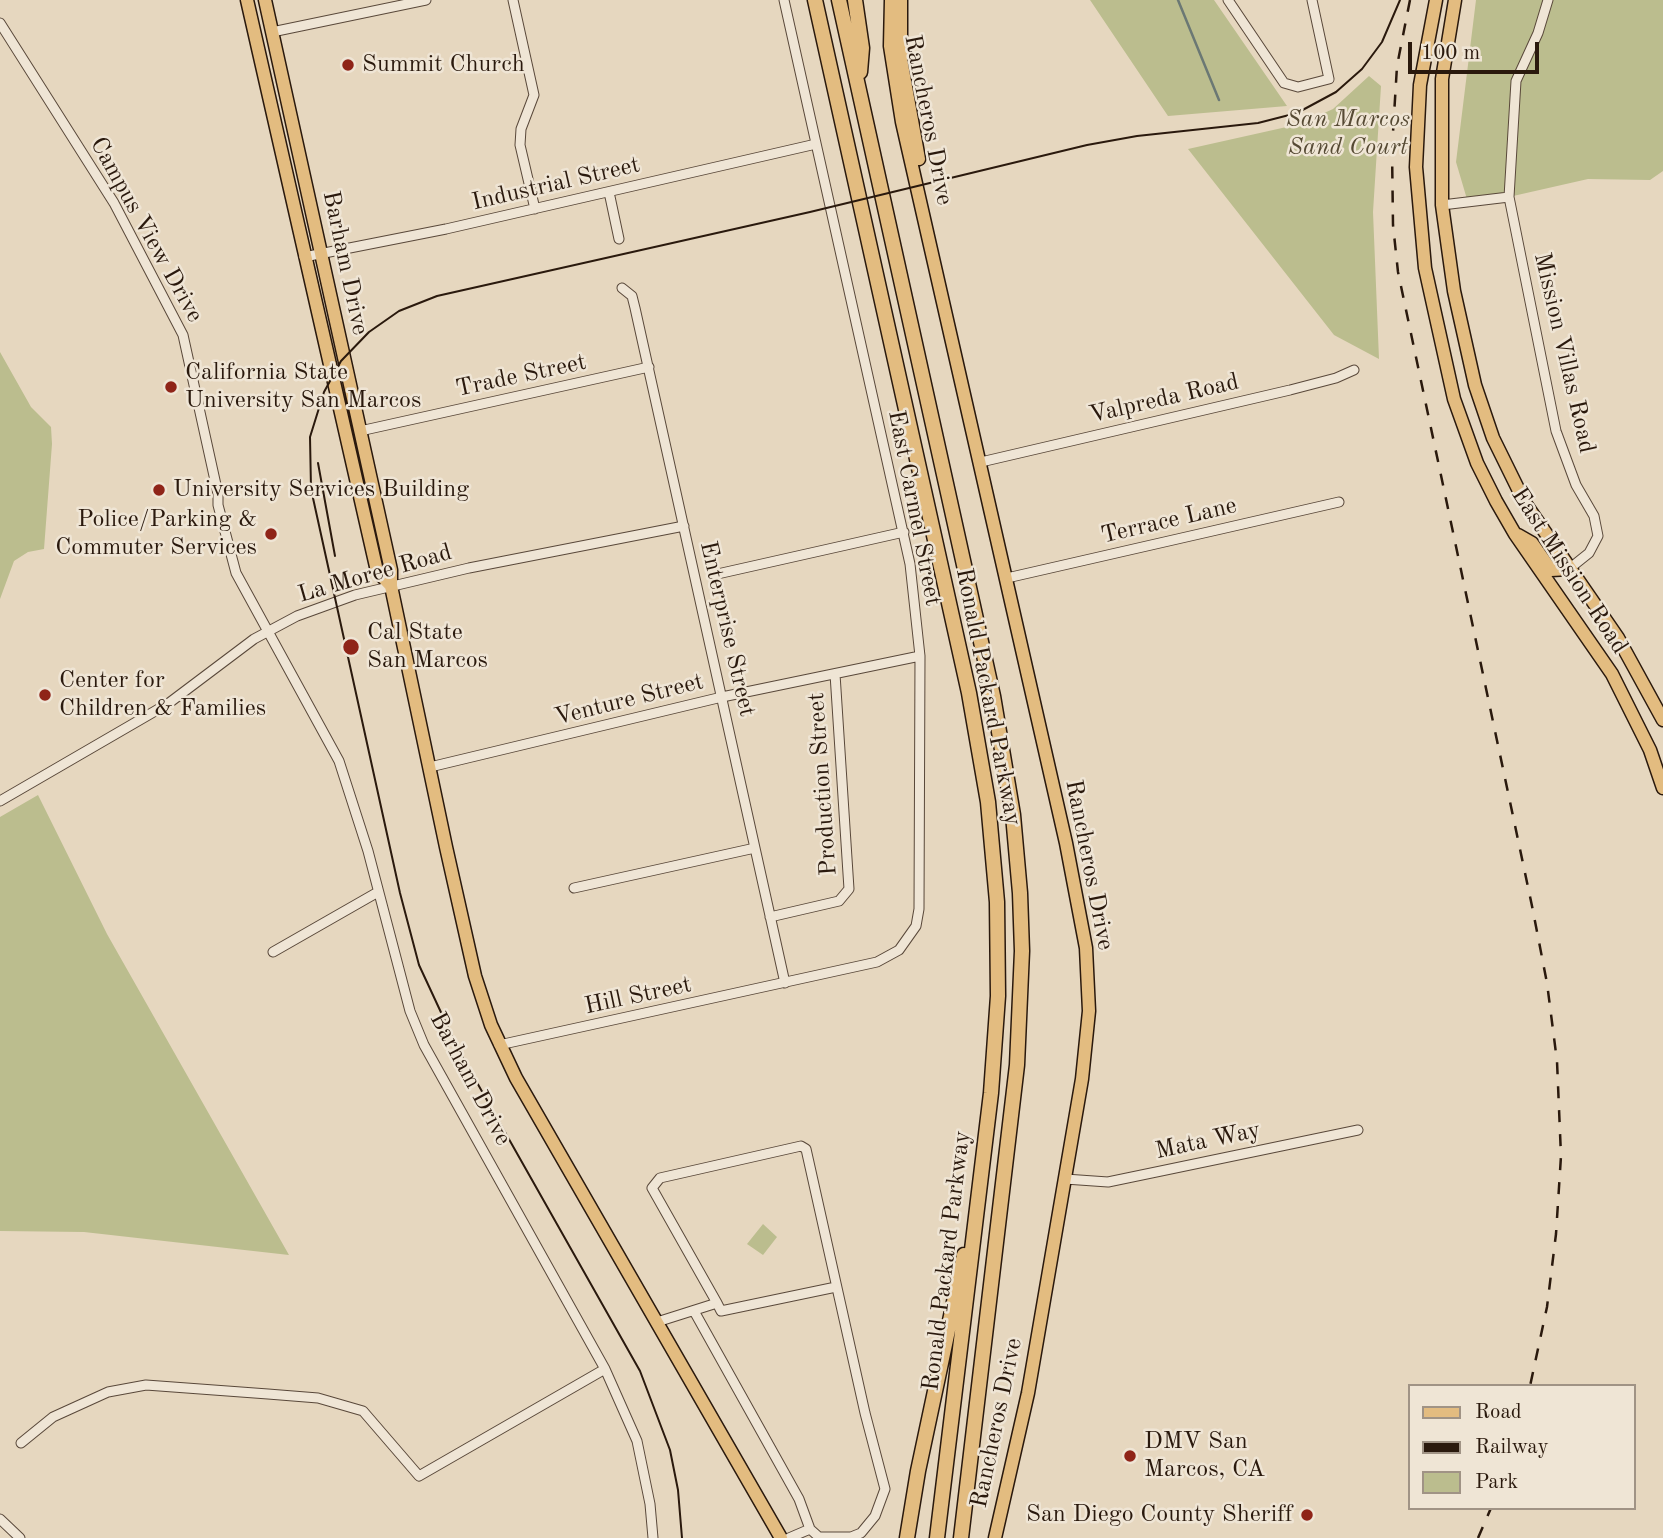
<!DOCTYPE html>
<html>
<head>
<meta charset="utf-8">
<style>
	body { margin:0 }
	#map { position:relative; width:1663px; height:1538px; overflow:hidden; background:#e6d7bf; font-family:"Old Standard TT",serif }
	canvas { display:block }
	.legend { position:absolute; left:1408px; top:1384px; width:228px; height:126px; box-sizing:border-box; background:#efe5d5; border:2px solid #a09385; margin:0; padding:9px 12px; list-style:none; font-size:21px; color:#2a190d }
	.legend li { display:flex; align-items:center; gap:14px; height:35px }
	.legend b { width:35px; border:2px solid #a09385 }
	.scale { position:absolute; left:1408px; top:42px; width:131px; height:32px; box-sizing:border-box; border:4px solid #2a190d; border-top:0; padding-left:9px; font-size:21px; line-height:24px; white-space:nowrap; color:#2a190d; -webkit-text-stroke:5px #efe5d5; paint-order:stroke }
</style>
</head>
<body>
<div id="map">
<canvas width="1663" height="1538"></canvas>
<ul class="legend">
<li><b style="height:9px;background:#e3bc80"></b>Road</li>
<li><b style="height:9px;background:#2a190d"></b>Railway</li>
<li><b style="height:19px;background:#bbbd8e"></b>Park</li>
</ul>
<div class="scale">100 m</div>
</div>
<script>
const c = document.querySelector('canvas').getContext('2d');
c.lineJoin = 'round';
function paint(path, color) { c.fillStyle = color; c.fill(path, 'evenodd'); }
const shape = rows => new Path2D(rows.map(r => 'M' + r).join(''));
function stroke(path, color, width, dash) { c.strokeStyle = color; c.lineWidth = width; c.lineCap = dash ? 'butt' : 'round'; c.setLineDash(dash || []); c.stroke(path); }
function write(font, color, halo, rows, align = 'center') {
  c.font = font + ' "Old Standard TT",serif'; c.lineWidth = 5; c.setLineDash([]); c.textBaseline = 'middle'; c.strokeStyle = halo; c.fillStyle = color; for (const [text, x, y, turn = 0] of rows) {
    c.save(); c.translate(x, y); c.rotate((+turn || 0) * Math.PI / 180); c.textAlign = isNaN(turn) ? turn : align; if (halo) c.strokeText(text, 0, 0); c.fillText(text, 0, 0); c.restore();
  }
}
paint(shape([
	[1090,0,1214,0,1287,106,1168,116],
	[1476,0,1663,0,1663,171,1650,180,1588,179,1469,206,1456,162],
	[1369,76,1381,86,1373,212,1379,359,1334,335,1188,149,1300,124,1333,109],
	[0,352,31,407,51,427,52,444,44,549,28,552,14,561,0,599],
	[38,795,107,934,289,1255,84,1232,0,1231,0,817],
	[763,1224,777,1237,763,1255,747,1244]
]), '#bbbd8e');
stroke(shape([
	[1178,0,1219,100]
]), '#6b7874', 2.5);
const minor = shape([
	[513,0,534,95,521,129,520,145,535,209],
	[1228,0,1284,83,1298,87,1329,79,1312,0],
	[0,23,114,203,183,335,218,494,218,505,236,573,339,761,368,851,410,1011,424,1045,605,1369,637,1441,650,1504,653,1538],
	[272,32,426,0],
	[609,192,619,239],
	[1509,197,1516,81,1538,33,1548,0],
	[1442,205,1509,197,1556,431,1576,485,1594,516,1598,536,1589,553,1569,569],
	[304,257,446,229,816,144],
	[622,288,632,296,635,308,785,983],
	[360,431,649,367],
	[981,462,1290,390,1336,378,1354,370],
	[713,575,904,532],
	[1007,578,1339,502],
	[430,767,722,697,920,656],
	[0,801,169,703,254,639,297,616,355,595,469,568,684,526],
	[574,888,755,848],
	[770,917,839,901,849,889,835,674],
	[273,952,378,892],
	[499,1045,877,962,899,950,916,926,919,909,920,656,910,564,784,0],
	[1065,1179,1108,1182,1358,1130],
	[717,1303,721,1311,836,1287],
	[694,1311,799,1499,810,1529],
	[657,1322,717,1303,652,1188,660,1178,801,1146,806,1149,865,1413,885,1489,875,1516,861,1533,851,1537,819,1537,810,1529,789,1538],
	[21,1443,53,1417,108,1392,146,1385,268,1394,318,1398,363,1411,419,1476,605,1369],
	[0,1519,20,1538]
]);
const major = shape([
	[247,0,377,571,391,586],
	[265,0,391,570,391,586,446,847,475,976,491,1025,516,1078,781,1538],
	[891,0,890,46,902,122,1066,843,1086,948,1089,1011,1082,1079,1028,1393,995,1538],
	[901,0,901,59,919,159],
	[1436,0,1420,85,1416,167,1425,268,1454,399,1477,463,1496,501,1515,534,1612,674,1650,750,1663,788],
	[1455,0,1442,79,1442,205,1454,291,1475,385,1493,438,1525,503,1618,638,1663,720],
	[1518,535,1532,543,1551,570,1569,569]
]);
const highway = shape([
	[815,0,969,693,988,802,997,902,998,996,991,1093,937,1538],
	[839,0,993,696,1013,815,1020,893,1022,951,1017,1065,961,1538],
	[855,0,862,48,860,72],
	[907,1538,918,1471,964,1255]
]);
stroke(minor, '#59483a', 11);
stroke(major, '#2a190d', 15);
stroke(highway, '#2a190d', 17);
stroke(minor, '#efe5d5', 9);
stroke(major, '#e3bc80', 12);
stroke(highway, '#e3bc80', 14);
stroke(shape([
	[318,463,335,556],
	[682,1538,678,1490,670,1450,640,1371,458,1049,419,965,400,893,311,489,310,437,324,392,341,361,369,332,399,311,437,296,810,212,1087,145,1137,136,1258,123,1297,113,1336,92,1362,69,1382,42,1400,0]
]), '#2a190d', 2);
stroke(shape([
	[1410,0,1397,66,1392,149,1393,225,1398,272,1532,906,1547,983,1557,1061,1561,1156,1556,1234,1547,1307,1530,1386],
	[1478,1538,1491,1508]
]), '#2a190d', 2.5, [12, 12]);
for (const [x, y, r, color] of [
	[348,65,7,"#8f2418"],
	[171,387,7,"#8f2418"],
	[159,490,7,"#8f2418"],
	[271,534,7,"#8f2418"],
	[351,647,9,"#8f2418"],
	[45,695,7,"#8f2418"],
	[1130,1456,7,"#8f2418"],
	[1307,1515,7,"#8f2418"]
]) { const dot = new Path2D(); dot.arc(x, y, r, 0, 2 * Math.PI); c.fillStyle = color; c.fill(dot); stroke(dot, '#efe5d5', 2.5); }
write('24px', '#2a190d', '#efe5d5', [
	["Summit Church",362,65],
	["California State",185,373],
	["University San Marcos",185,401],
	["University Services Building",173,490],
	["Police/Parking &",257,520,"right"],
	["Commuter Services",257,548,"right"],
	["Cal State",367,633],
	["San Marcos",367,661],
	["Center for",59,681],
	["Children & Families",59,709],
	["DMV San",1144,1442],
	["Marcos, CA",1144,1470],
	["San Diego County Sheriff",1293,1515,"right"]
], 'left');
write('24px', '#2a190d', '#efe5d5', [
	["Rancheros Drive",928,120,79],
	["Industrial Street",556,184,-13],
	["Campus View Drive",146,230,61],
	["Barham Drive",345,263,78],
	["Mission Villas Road",1564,353,77],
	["Trade Street",521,376,-12],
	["Valpreda Road",1164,399,-13],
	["East Carmel Street",914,508,79],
	["Terrace Lane",1169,521,-13],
	["East Mission Road",1569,571,57],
	["La Moree Road",375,574,-16],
	["Enterprise Street",727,629,77],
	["Ronald Packard Parkway",988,697,79],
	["Venture Street",629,700,-14],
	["Production Street",823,784,-94],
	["Rancheros Drive",1089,865,79],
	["Hill Street",638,996,-12],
	["Barham Drive",470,1079,62],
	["Mata Way",1208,1141,-12],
	["Ronald Packard Parkway",947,1261,-83],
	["Rancheros Drive",997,1423,-78]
]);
write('italic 24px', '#564a34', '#efe5d5', [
	["San Marcos",1348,120],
	["Sand Court",1348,148]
]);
</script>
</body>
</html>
